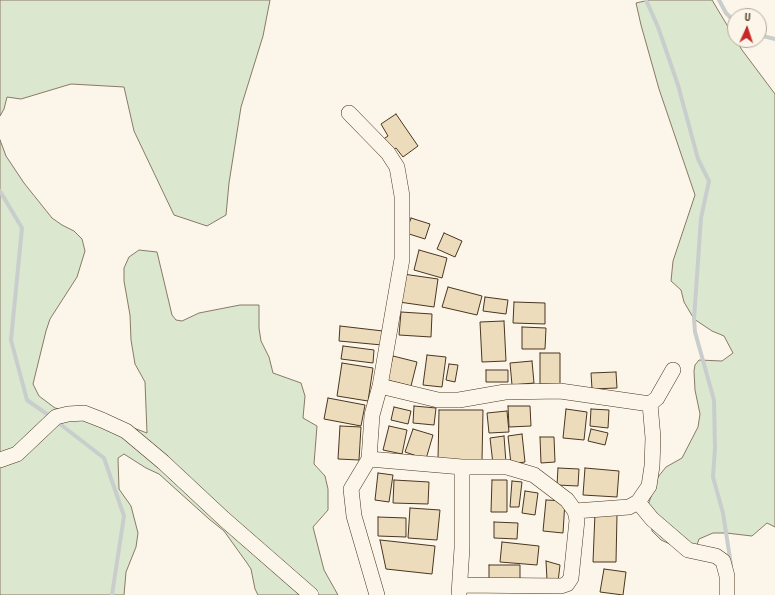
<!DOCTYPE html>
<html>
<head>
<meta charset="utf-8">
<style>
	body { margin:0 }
	#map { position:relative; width:775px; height:595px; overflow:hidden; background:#fbf6e9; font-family:"PT Sans Narrow",sans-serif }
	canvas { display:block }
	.north { position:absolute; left:727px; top:8px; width:40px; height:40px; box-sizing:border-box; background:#fbf6e9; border:1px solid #b4a999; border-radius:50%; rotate:3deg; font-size:11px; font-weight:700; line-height:16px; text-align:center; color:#4a3520 }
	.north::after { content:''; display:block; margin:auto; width:14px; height:18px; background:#c62828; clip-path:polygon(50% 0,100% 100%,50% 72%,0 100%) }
</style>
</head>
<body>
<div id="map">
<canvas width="775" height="595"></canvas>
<div class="north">U</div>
</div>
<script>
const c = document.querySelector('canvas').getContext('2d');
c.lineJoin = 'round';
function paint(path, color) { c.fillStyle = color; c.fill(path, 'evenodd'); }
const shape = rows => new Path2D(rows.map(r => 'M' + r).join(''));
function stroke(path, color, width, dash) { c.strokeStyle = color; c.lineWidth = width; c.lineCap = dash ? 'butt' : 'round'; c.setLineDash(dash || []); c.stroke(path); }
const green = shape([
	[0,0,270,0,263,36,241,107,229,183,226,215,207,226,174,215,134,131,124,87,71,84,21,99,7,97,4,109,0,116,0,0],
	[649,0,712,0,742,50,775,94,775,527,767,523,752,536,726,533,713,533,699,539,697,545,672,545,661,540,652,531,648,505,658,477,666,467,682,458,698,427,700,414,695,390,694,371,695,365,699,360,722,361,733,353,724,336,712,331,694,319,684,302,681,290,671,281,673,261,695,195,659,89,641,25,636,3,649,0],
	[0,140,6,156,24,183,52,218,62,225,74,231,82,239,85,251,77,277,50,319,46,331,33,384,39,396,55,408,123,424,147,433,145,382,135,364,131,340,130,315,124,281,124,268,129,257,139,250,157,252,172,315,176,320,182,321,199,313,240,305,259,305,259,328,261,341,269,357,273,373,301,383,305,396,303,418,317,426,314,464,325,476,328,489,328,510,313,527,324,570,338,595,258,595,255,589,251,569,247,563,224,531,209,519,159,474,146,468,124,454,118,458,119,489,131,506,138,533,136,547,126,572,124,595,0,595,0,140]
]);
paint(green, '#dce7d0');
stroke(green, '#887966', 1);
stroke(shape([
	[646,0,658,27,678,85,698,159,709,181,701,218,694,319,695,332,714,400,715,448,713,477,723,513,731,565],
	[719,0,726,13,735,22],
	[759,35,775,39],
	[0,191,22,228,11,340,27,400,51,417],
	[56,421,104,458,124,516,112,595]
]), '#c9cecd', 4);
const building = shape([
	[396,114,418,146,403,157,396,148,390,152,382,140,388,136,381,124,396,114],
	[411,218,430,224,425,239,406,233,411,218],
	[444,233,462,241,455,257,437,249,444,233],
	[419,250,447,258,442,278,414,270,419,250],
	[403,274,438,279,434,307,399,302,403,274],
	[448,287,482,296,477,315,442,307,448,287],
	[485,297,508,300,506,314,483,311,485,297],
	[514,302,545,303,545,324,513,323,514,302],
	[401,312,432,314,431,337,399,335,401,312],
	[504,321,506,361,482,362,480,322,504,321],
	[340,326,383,331,382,345,339,341,340,326],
	[522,327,546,328,545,349,522,349,522,327],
	[343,346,374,350,373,363,341,359,343,346],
	[540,353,560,353,560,384,540,384,540,353],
	[427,355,446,357,442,387,423,385,427,355],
	[393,356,417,362,411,386,387,380,393,356],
	[532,361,534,383,512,385,510,363,532,361],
	[342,363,373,368,368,401,337,396,342,363],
	[449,364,458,365,455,382,446,380,449,364],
	[486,370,508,370,508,382,486,382,486,370],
	[616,372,617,388,592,389,591,373,616,372],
	[328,398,365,405,361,426,324,419,328,398],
	[414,406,436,408,434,425,413,423,414,406],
	[508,406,530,406,531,426,509,427,508,406],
	[394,407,411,411,408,424,391,420,394,407],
	[566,409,587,412,584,440,563,438,566,409],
	[591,409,609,410,608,428,590,426,591,409],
	[439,410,483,410,482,461,438,460,439,410],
	[507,411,509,432,489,433,487,413,507,411],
	[340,426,361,427,359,460,338,459,340,426],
	[389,426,407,430,402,454,383,450,389,426],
	[413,429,433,435,426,459,405,452,413,429],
	[591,429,608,433,605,445,588,441,591,429],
	[522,434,525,462,511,464,508,436,522,434],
	[504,436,506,463,493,464,490,438,504,436],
	[540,437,554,437,555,462,541,463,540,437],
	[558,468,579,469,578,486,557,485,558,468],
	[585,468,619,471,617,497,583,495,585,468],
	[378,473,393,475,389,502,375,500,378,473],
	[394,480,429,482,428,504,393,503,394,480],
	[492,480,507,480,507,512,491,512,492,480],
	[512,481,522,482,519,507,510,507,512,481],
	[525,491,538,493,535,515,522,513,525,491],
	[546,500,565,501,563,533,543,531,546,500],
	[410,508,440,510,437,540,408,538,410,508],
	[595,513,617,515,616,562,593,562,595,513],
	[378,517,406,518,406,537,378,536,378,517],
	[494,522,518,523,517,539,494,538,494,522],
	[380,540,435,546,432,574,386,569,380,540],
	[502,542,539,546,537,565,500,562,502,542],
	[546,561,560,565,558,582,547,580,546,561],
	[489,565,520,565,520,582,489,582,489,565],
	[604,569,626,572,623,595,600,592,604,569]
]);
paint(building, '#ecdcbc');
stroke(building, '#4a3520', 1);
const minor = shape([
	[349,113,388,153,397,167,402,196,402,259,380,386,372,415,369,459,351,489,354,516,377,595],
	[380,386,438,400,459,400,505,392,560,391,650,404],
	[369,459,462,467,507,467,534,475,567,500,575,511,577,520,571,578,567,584,561,586,460,585],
	[0,460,17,454,56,417,68,414,84,413,102,420,126,431,163,462,224,519,311,595],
	[638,502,652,519,688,550,716,556,723,561,727,576,727,595],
	[575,511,629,507,638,502,649,486,652,466,653,438,650,404,657,398,673,370],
	[459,594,462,548,462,467]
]);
stroke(minor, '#4a3520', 16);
stroke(minor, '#fbf6e9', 15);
</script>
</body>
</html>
